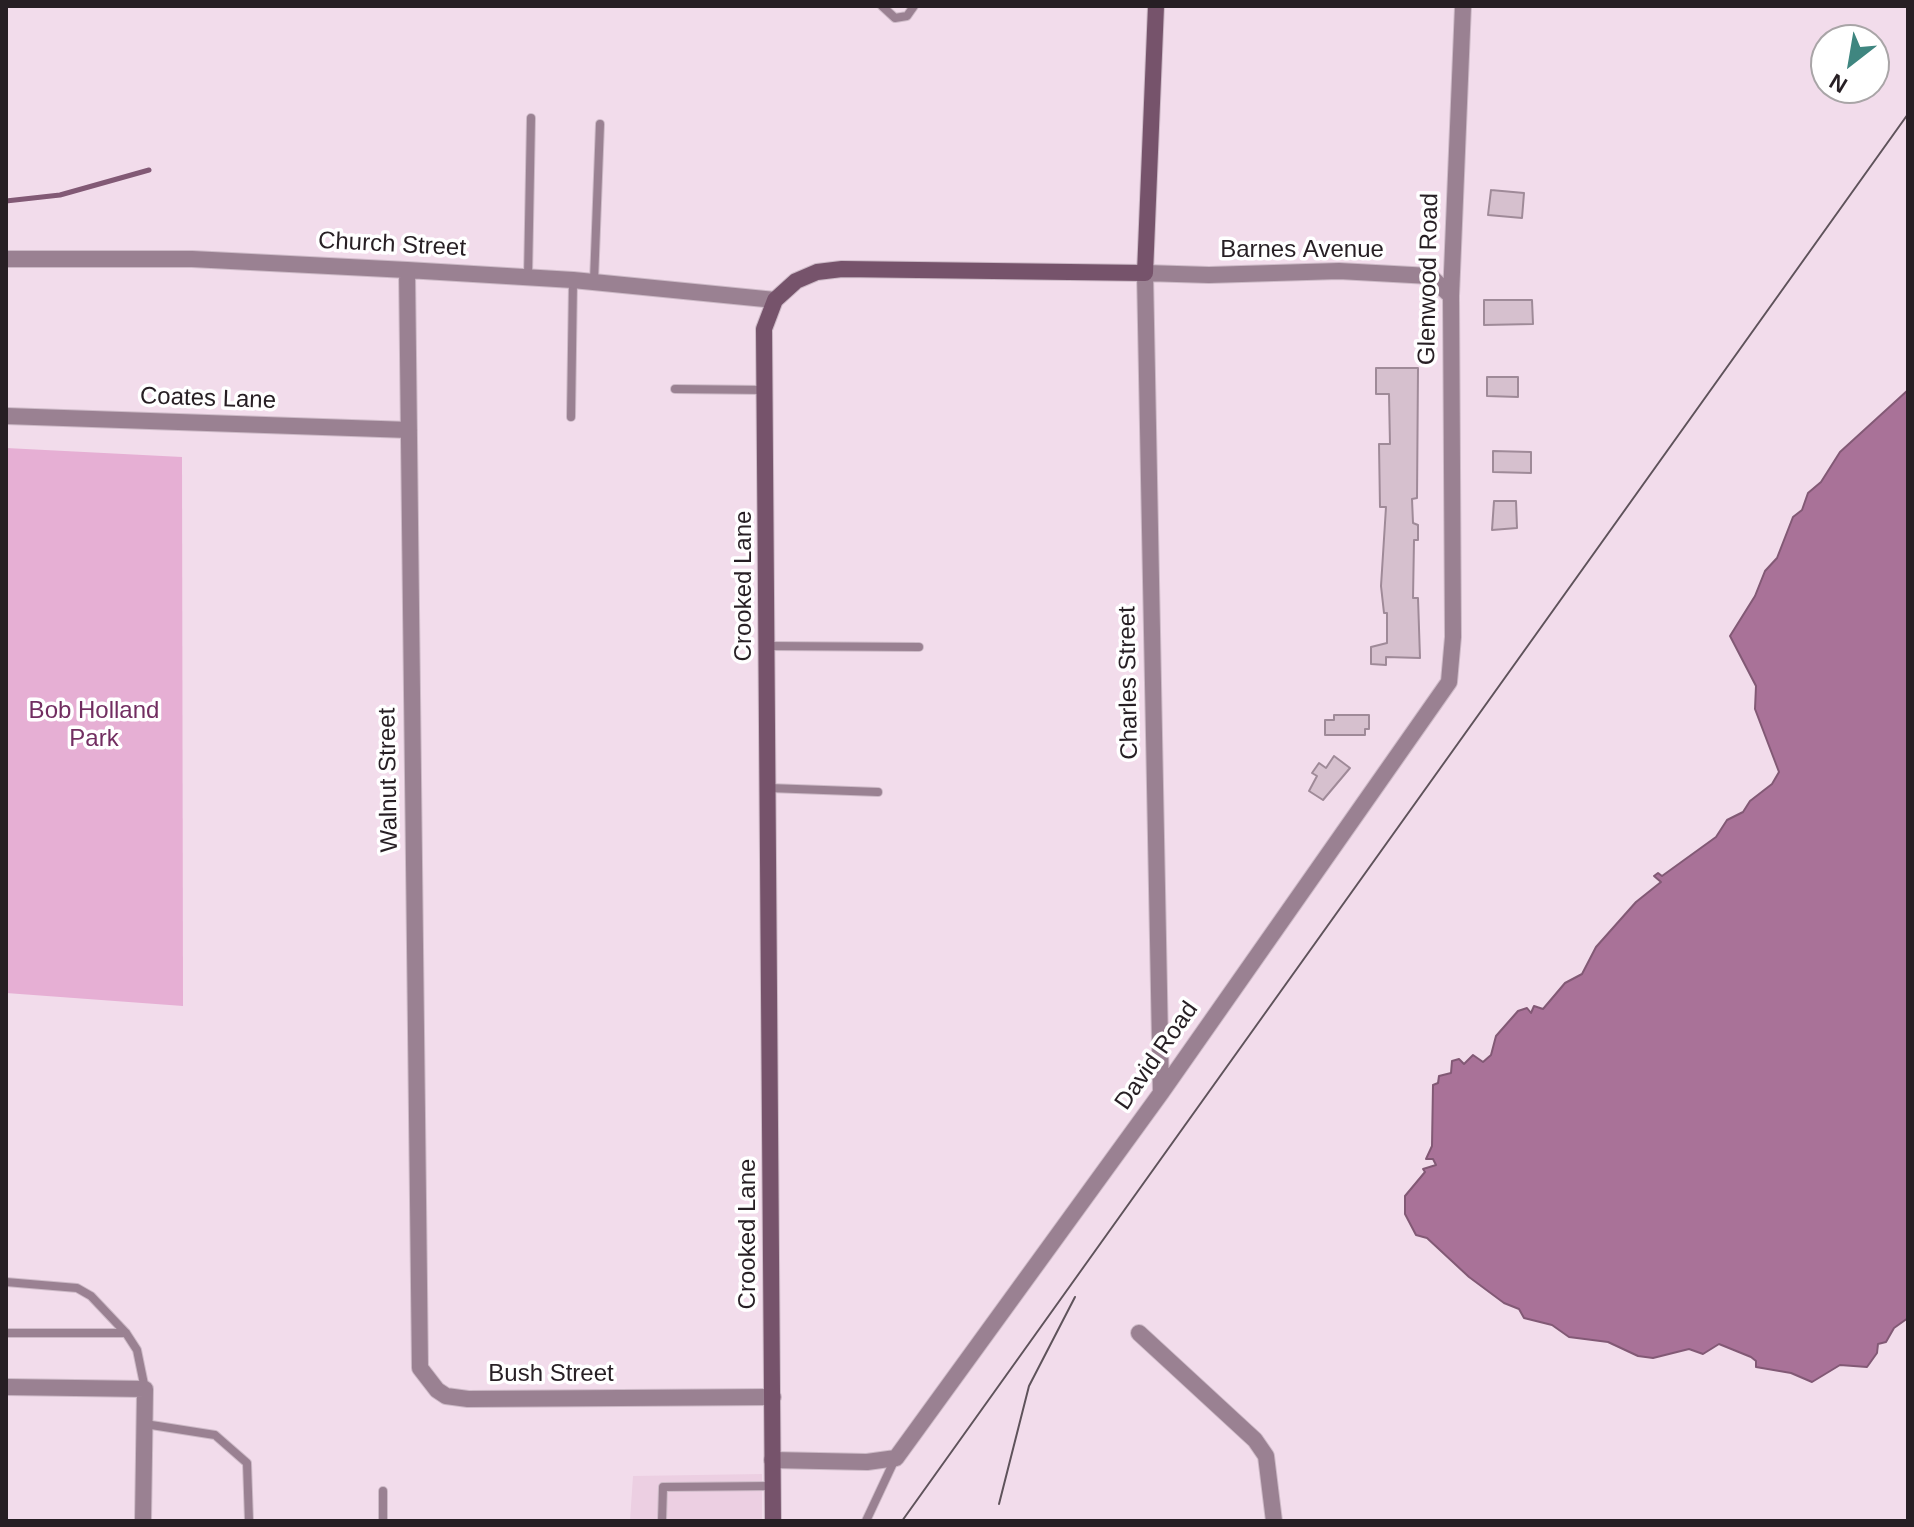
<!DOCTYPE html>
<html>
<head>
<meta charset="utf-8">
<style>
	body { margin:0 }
	#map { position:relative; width:1914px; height:1527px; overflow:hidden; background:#f2dceb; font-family:Helvetica,sans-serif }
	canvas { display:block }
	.frame { position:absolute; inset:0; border:8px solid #271f24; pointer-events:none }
	.north { position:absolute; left:1810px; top:24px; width:80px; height:80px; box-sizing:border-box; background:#fff; border:2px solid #a9a5a7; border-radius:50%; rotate:211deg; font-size:22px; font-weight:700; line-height:32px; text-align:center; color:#271f24 }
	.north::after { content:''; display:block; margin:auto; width:28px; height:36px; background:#3f8680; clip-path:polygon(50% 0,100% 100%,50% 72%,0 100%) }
</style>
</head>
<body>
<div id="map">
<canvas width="1914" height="1527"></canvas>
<div class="frame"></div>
<div class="north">N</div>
</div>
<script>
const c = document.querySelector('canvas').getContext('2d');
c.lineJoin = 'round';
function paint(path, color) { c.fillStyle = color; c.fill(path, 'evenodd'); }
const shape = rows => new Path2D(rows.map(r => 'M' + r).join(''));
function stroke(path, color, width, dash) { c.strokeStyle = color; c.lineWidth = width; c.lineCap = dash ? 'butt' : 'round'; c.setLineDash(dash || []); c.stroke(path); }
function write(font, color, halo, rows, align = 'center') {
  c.font = font + ' Helvetica,sans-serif'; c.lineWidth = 7; c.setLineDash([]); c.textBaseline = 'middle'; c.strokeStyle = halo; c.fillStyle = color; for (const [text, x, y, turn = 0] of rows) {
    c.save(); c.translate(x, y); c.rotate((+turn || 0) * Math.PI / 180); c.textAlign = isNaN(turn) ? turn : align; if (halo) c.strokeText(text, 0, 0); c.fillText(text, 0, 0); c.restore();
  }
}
paint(shape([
	[762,1474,762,1521,630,1521,633,1476]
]), '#eccfe2');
paint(shape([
	[6,448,182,457,183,1006,6,993]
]), '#e6afd4');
const water = shape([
	[1908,390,1908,1318,1894,1328,1886,1342,1878,1344,1877,1353,1867,1367,1840,1365,1812,1382,1791,1373,1756,1367,1756,1361,1751,1357,1719,1344,1703,1354,1689,1349,1653,1358,1638,1356,1608,1342,1569,1337,1552,1325,1524,1318,1519,1309,1504,1303,1469,1277,1427,1238,1416,1235,1405,1214,1405,1196,1425,1172,1423,1169,1436,1165,1433,1159,1426,1159,1432,1146,1433,1085,1438,1083,1439,1076,1451,1073,1452,1061,1459,1059,1464,1064,1473,1055,1483,1062,1491,1055,1496,1036,1518,1011,1527,1008,1531,1013,1534,1006,1543,1009,1565,983,1582,974,1596,947,1636,902,1661,882,1654,876,1658,873,1662,876,1716,837,1727,820,1743,812,1750,801,1772,784,1779,772,1755,709,1756,686,1730,636,1755,596,1765,571,1777,558,1793,517,1802,510,1808,493,1821,482,1840,452,1908,390]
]);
paint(water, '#a97298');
stroke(water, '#825975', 2);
stroke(shape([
	[6,201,60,195,149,170]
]), '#825975', 5);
const building = shape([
	[1491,190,1524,193,1522,218,1488,215,1491,190],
	[1484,300,1532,300,1533,324,1484,325,1484,300],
	[1376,368,1418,368,1417,498,1412,499,1413,523,1418,525,1418,540,1414,540,1413,598,1418,598,1420,658,1386,657,1386,665,1371,664,1371,647,1387,643,1387,613,1384,613,1381,586,1386,507,1380,507,1379,444,1390,444,1389,394,1376,394,1376,368],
	[1487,377,1518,377,1518,397,1487,396,1487,377],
	[1493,451,1531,452,1531,473,1493,472,1493,451],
	[1494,501,1516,501,1517,528,1492,530,1494,501],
	[1334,715,1369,715,1369,729,1365,729,1365,735,1325,735,1325,720,1334,720,1334,715],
	[1334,756,1350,768,1323,800,1309,791,1317,776,1312,773,1319,763,1326,768,1334,756]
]);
paint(building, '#d6c0ce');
stroke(building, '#9f8a98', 2);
const lane = shape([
	[882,6,895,18,907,16,914,6],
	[528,277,531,118],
	[594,281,600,124],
	[675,389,765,390],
	[571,417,573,281],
	[768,646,919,647],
	[769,788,878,792],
	[6,1282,77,1288,91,1296,126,1333,137,1350,145,1389],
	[6,1333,126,1333],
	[145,1424,215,1435,247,1463,249,1521],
	[383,1521,383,1491],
	[662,1521,663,1487,773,1486],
	[866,1521,895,1459]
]);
const street = shape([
	[6,259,192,259,407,270,573,280,775,300],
	[407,270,420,1368,437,1390,446,1396,468,1399,773,1397],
	[6,416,409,430],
	[1161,1093,1145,273,1209,275,1339,271,1430,276,1451,296],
	[1139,1333,1255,1440,1266,1456,1274,1521],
	[6,1387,145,1389,143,1521],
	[772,1460,867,1462,896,1458,1161,1093,1449,682,1453,637,1451,296,1463,6]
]);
const secondary = shape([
	[773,1521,764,329,775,300,796,281,817,272,842,269,1145,273,1156,6]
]);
stroke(lane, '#cdbac7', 10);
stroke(street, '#cdbac7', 18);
stroke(secondary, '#cdbac7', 18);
stroke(lane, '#9a8192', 8);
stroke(street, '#9a8192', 16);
stroke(secondary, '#76536b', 16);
stroke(shape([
	[999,1504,1029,1386,1075,1297],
	[902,1521,1908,114]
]), '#5f535b', 2);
write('24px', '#271f24', '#fff', [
	["Church Street",392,245,3],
	["Barnes Avenue",1302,250],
	["Glenwood Road",1429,279,-89],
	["Coates Lane",208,399,2],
	["Crooked Lane",744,586,-90],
	["Charles Street",1129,683,-91],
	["Walnut Street",389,780,-91],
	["David Road",1157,1056,-55],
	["Crooked Lane",748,1234,-90],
	["Bush Street",551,1374]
]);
write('24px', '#722e61', '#fff', [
	["Bob Holland",94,711],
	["Park",94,739]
]);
</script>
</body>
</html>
